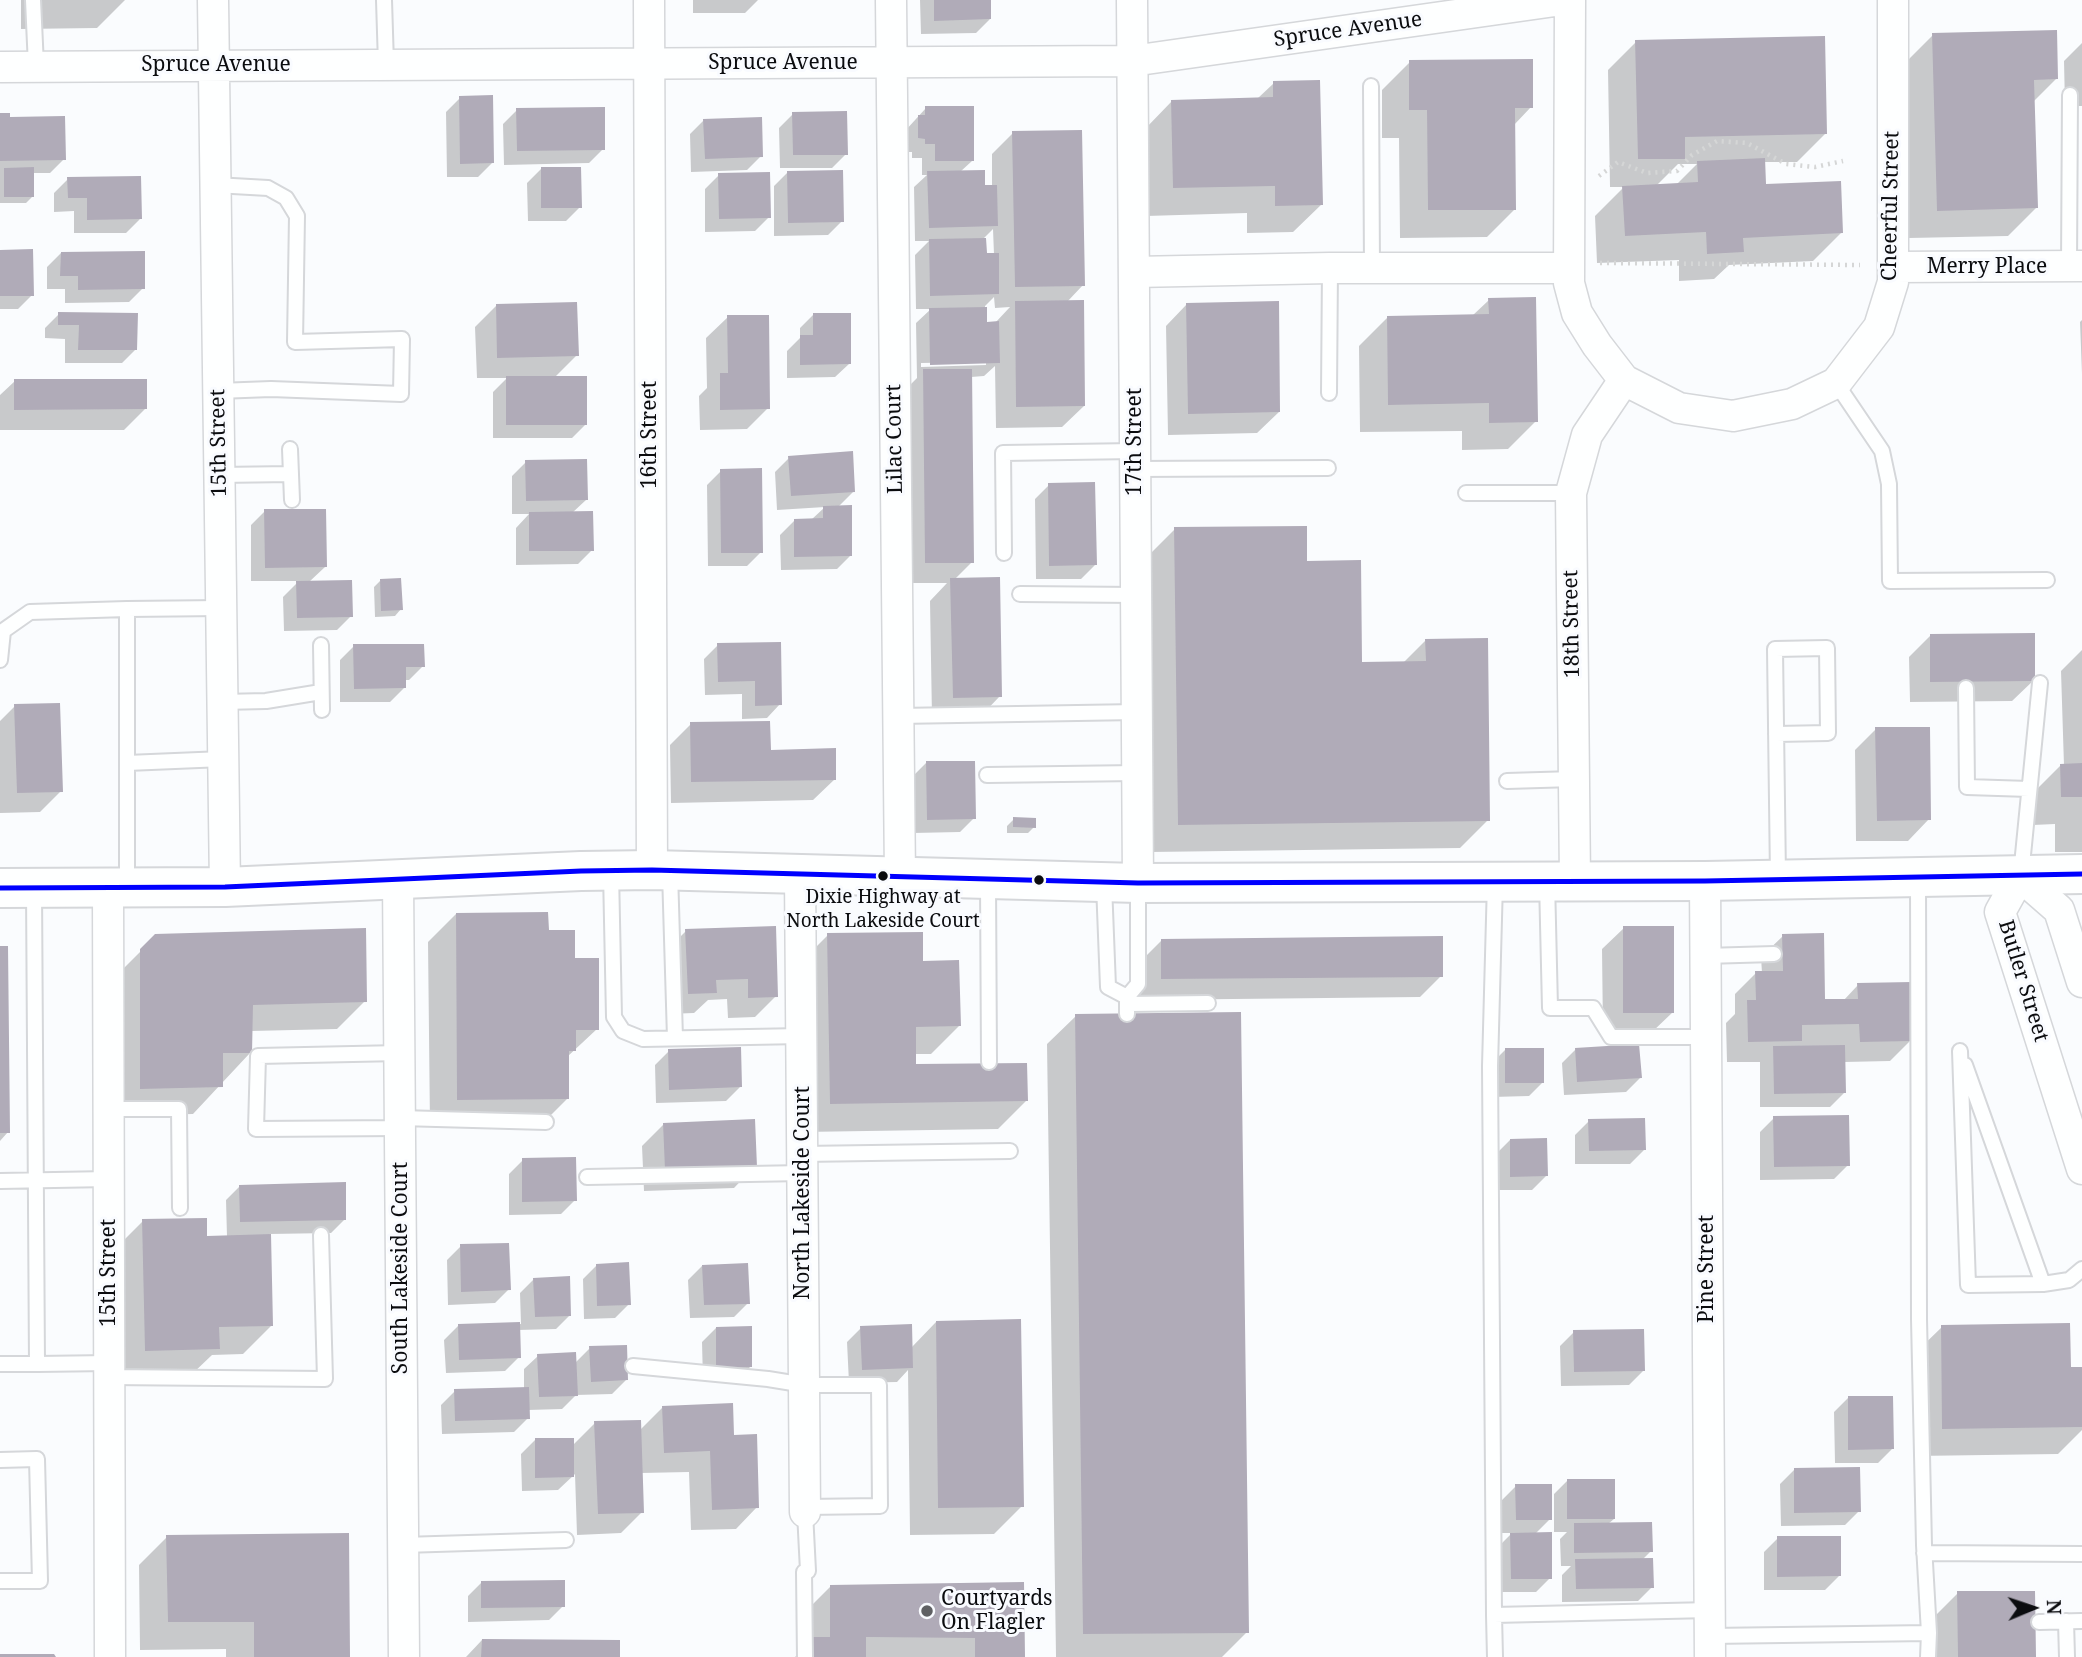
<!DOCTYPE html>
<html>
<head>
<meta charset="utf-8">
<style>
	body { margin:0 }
	#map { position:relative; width:2082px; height:1657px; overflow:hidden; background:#fafcfe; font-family:"Noto Serif",serif }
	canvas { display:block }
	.north { position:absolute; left:1998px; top:1573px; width:70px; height:70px; -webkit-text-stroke:5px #f9fbff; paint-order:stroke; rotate:88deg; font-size:19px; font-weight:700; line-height:28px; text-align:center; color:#0b0c0f }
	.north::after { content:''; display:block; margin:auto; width:24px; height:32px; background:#0b0c0f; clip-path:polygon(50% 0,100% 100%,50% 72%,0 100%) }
</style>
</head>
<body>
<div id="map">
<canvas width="2082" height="1657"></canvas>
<div class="north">N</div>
</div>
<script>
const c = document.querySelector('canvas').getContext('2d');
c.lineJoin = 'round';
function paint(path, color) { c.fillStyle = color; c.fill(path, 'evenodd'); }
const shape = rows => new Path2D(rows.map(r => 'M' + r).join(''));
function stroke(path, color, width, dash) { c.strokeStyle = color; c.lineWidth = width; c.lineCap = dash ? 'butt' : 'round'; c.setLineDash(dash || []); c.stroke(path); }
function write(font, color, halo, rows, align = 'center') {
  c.font = font + ' "Noto Serif",serif'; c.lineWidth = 6; c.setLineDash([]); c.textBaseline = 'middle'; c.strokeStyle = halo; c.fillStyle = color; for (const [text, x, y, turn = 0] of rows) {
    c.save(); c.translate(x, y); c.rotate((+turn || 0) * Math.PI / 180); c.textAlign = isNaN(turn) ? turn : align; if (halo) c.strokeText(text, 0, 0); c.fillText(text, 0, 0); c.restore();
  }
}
paint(shape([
	[21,0,125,0,97,28,21,29],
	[693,0,758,0,745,13,693,13],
	[920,0,989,0,990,19,976,33,921,34],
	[1933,35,2056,79,2033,102,2036,208,2008,236,1909,238,1905,63],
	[1636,42,1826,133,1797,162,1763,162,1764,186,1841,233,1813,261,1729,265,1714,279,1679,281,1679,260,1597,263,1595,216,1624,187,1610,187,1608,70],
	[1678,164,1697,164,1676,185,1656,186],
	[2082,43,2082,106,2065,106,2064,61],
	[1410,62,1531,107,1514,125,1515,209,1487,237,1400,238,1399,138,1382,138,1382,90],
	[1274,83,1322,204,1293,232,1247,233,1247,213,1146,216,1144,130,1172,101,1257,99],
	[460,98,492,163,478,177,447,177,446,112],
	[926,108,972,161,960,172,984,187,992,187,992,154,1013,133,1083,285,1067,302,1084,406,1062,427,996,428,995,366,984,376,971,377,972,562,955,579,1000,696,979,718,932,718,930,601,947,583,905,583,903,392,917,378,916,323,931,309,916,309,915,255,929,241,915,241,914,187,927,175,922,175,922,158,912,158,912,152,905,152,905,131],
	[993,229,994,255,985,255,984,238],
	[994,297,995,308,1010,307,995,323,985,323,985,306],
	[986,362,986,365,921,367,921,363],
	[517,110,603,149,589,163,504,165,503,124],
	[793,114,846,154,832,168,780,168,779,128],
	[0,115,9,118,64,159,50,173,32,173,32,197,26,203,0,203],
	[704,120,761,156,747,170,691,172,690,134],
	[541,169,580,207,566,221,528,221,527,183],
	[788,172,842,221,828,235,774,236,774,186],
	[719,175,769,217,755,231,705,232,705,189],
	[68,179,140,219,126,233,74,233,74,211,54,212,54,193],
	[0,252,32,295,18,309,0,309],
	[61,253,143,288,129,302,65,303,65,289,47,289,47,267],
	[1489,300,1536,421,1508,449,1462,450,1462,431,1360,432,1359,346,1387,318,1472,316],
	[1187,304,1279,412,1257,433,1168,435,1166,326],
	[497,305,577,355,555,377,586,424,572,438,493,438,493,392,507,378,477,378,475,327],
	[59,314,136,349,122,363,65,363,65,339,45,338,45,328],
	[814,314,849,364,835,377,787,378,787,351,800,338,800,328],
	[728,317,768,408,747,429,700,430,699,396,707,388,706,338],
	[2082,320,2082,374,2080,322],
	[15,381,145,409,124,430,0,430,0,395],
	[789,458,853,492,838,507,851,555,837,569,781,570,780,535,794,521,811,520,825,507,777,510,775,472],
	[526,462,586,500,572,513,592,550,578,564,516,565,516,528,529,514,512,514,512,476],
	[721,471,761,552,747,566,708,566,707,485],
	[1049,485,1095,565,1081,579,1036,579,1035,499],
	[265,511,325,567,309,582,351,616,337,630,284,631,283,597,299,581,251,581,251,525],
	[1175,529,1306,563,1360,664,1403,663,1426,640,1488,820,1460,848,1150,852,1147,557],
	[380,581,401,609,395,616,375,617,374,587],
	[1930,636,2034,680,2012,701,1910,702,1909,657],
	[718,645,780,704,767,718,742,719,742,694,705,695,704,659],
	[354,646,423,666,409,680,404,680,404,688,390,702,340,702,340,660],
	[2082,650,2082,852,2055,852,2055,824,2033,825,2032,794,2060,766,2064,766,2061,671],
	[15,706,61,791,40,812,0,813,0,721],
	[691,724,769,751,835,779,813,800,671,803,670,745],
	[1876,729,1929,819,1908,841,1856,841,1855,750],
	[926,763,974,818,960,832,913,833,912,777],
	[1014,819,1034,827,1028,833,1007,833,1007,826],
	[456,914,547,932,573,960,597,1029,567,1057,568,1098,539,1127,430,1127,428,942],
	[1624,928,1673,1012,1651,1033,1603,1033,1602,949],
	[686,931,776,996,755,1017,728,1018,727,999,708,1000,694,1013,667,1014,665,952],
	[828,935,921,963,959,1026,931,1054,914,1054,915,1066,1026,1101,998,1129,802,1132,800,963],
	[156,936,365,1001,337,1029,251,1031,250,1053,193,1114,113,1116,113,979],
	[1783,936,1824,1001,1843,1001,1858,985,1911,1040,1890,1061,1844,1062,1844,1093,1830,1107,1760,1107,1760,1062,1727,1062,1726,1023,1735,1014,1735,994,1756,973,1762,973,1761,957],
	[1162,940,1441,976,1420,997,1141,1000,1140,962],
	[0,947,8,1132,0,1141],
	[1076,1016,1247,1632,1222,1657,1056,1657,1047,1044],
	[1576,1049,1640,1078,1626,1092,1564,1095,1562,1063],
	[1505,1050,1543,1082,1529,1096,1492,1097,1491,1064],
	[669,1051,740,1087,726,1101,656,1103,655,1065],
	[1774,1118,1848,1165,1834,1179,1760,1180,1760,1132],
	[1589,1121,1644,1150,1630,1164,1575,1164,1575,1135],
	[664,1124,755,1166,734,1188,644,1191,642,1146],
	[1510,1140,1546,1176,1532,1190,1497,1190,1496,1154],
	[523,1160,575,1200,561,1214,509,1215,509,1174],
	[240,1186,345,1219,331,1233,269,1234,271,1326,243,1354,212,1355,190,1376,118,1378,115,1249,143,1221,205,1237,227,1237,226,1200],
	[461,1246,509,1289,495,1303,448,1305,447,1260],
	[597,1265,629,1304,615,1318,584,1319,583,1279],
	[702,1266,748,1303,734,1317,690,1318,688,1280],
	[534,1279,570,1315,556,1329,518,1330,519,1357,505,1371,446,1373,444,1340,458,1326,521,1324,520,1293],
	[936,1322,1022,1506,994,1534,910,1535,908,1370,897,1382,849,1383,847,1342,861,1328,911,1348],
	[1942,1327,2069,1369,2082,1369,2082,1430,2058,1454,1915,1456,1913,1355],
	[716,1328,751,1366,737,1380,703,1381,702,1342],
	[1574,1332,1643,1371,1629,1385,1561,1386,1560,1346],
	[590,1348,626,1380,612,1394,576,1395,562,1409,528,1410,528,1418,514,1432,442,1434,441,1405,455,1391,524,1388,524,1369,538,1356,575,1363],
	[1848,1398,1892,1449,1878,1463,1835,1463,1834,1412],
	[663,1407,733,1437,757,1507,736,1529,691,1530,689,1472,641,1473,642,1512,621,1533,577,1535,575,1474,558,1490,522,1491,521,1454,535,1440,572,1446,595,1423,639,1431],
	[1794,1470,1859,1511,1845,1525,1781,1526,1780,1484],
	[1568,1480,1614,1519,1608,1524,1651,1551,1642,1560,1652,1587,1638,1601,1562,1602,1562,1575,1571,1566,1561,1566,1560,1539,1567,1532,1554,1532,1554,1494],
	[1516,1486,1550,1519,1535,1534,1550,1578,1536,1592,1497,1592,1497,1548,1512,1533,1502,1533,1502,1500],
	[167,1537,348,1657,226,1657,226,1649,140,1650,139,1565],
	[1778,1538,1839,1576,1825,1590,1764,1590,1764,1552],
	[482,1582,563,1606,549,1620,468,1622,468,1596],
	[1022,1584,1023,1657,795,1657,810,1642,809,1608,831,1586],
	[1958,1593,2034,1657,1930,1657,1930,1621],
	[482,1640,619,1657,466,1657]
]), '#0003');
paint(shape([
	[934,0,991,0,991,19,934,21],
	[2057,30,2058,79,2034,80,2038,208,1937,211,1932,33],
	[1825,36,1827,134,1685,137,1685,159,1638,159,1635,40],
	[1533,59,1533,108,1515,108,1516,210,1428,210,1427,110,1409,110,1409,60],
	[1320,80,1323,205,1275,206,1275,186,1173,188,1171,100,1273,97,1273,81],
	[493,95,494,163,460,164,459,96],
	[925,106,974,106,974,161,935,161,935,144,925,144,925,139,918,138,918,115,925,115],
	[605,107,605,150,517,151,516,108],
	[847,111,848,155,793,155,792,112],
	[0,113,10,113,10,117,65,116,66,160,0,161],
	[762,117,763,157,705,159,703,119],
	[1082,130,1085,286,1015,287,1012,131],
	[1765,158,1766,184,1841,181,1843,233,1743,238,1744,252,1707,254,1706,232,1625,236,1622,186,1698,182,1697,161],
	[34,167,34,197,4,197,4,168],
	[541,167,581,167,582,208,541,208],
	[843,170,844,222,788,223,787,171],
	[985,170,985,185,997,185,998,226,929,228,927,171],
	[770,172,771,218,719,219,718,173],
	[141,176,142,219,87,220,87,198,68,198,67,177],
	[986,238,987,253,999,253,999,294,930,296,929,239],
	[33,249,34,296,0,296,0,250],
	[145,251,145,289,78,290,78,276,60,276,61,252],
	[1536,297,1538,422,1489,423,1489,403,1388,405,1387,316,1489,314,1488,298],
	[1084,300,1085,406,1016,407,1015,301],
	[1279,301,1280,412,1188,414,1186,303],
	[577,302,579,356,497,358,496,304],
	[987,307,987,322,999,321,1000,363,930,365,929,308],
	[58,312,138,313,137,350,78,350,79,325,58,325],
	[813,313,851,313,851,364,800,365,800,335,813,335],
	[727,315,769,315,770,409,720,410,720,373,728,373],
	[923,369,972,369,974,563,925,563],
	[506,376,587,376,587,425,506,425],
	[14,379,147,379,147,409,14,410],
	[853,451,855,492,791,496,788,456],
	[587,459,588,500,526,501,525,460],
	[762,468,763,553,721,553,720,469],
	[1095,482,1097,565,1049,566,1048,483],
	[852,505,852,556,794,557,794,519,823,518,823,506],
	[264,509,326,509,327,567,265,568],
	[593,511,594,551,529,551,529,512],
	[1307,526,1307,561,1361,560,1362,662,1426,661,1425,639,1488,638,1490,821,1178,825,1174,527],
	[1000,577,1002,697,953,698,950,578],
	[401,578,403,610,381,611,380,579],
	[352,580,353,617,297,618,296,581],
	[2035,633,2035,681,1930,682,1930,634],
	[781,642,782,705,755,706,755,681,718,682,717,643],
	[353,644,424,644,425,667,406,667,406,688,354,689],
	[60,703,63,792,17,793,14,704],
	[770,721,771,750,836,748,836,780,691,782,690,722],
	[1875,727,1930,727,1931,820,1877,821],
	[926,761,975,761,976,819,927,820],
	[2082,763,2082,797,2061,797,2060,764],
	[1013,817,1036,818,1036,828,1013,827],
	[548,912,549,930,575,930,575,958,599,958,599,1030,576,1030,576,1051,569,1051,569,1099,457,1100,456,913],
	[776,926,778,997,748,998,748,979,716,980,717,993,688,994,685,929],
	[1623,926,1674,926,1674,1013,1623,1013],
	[366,928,367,1002,253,1005,252,1053,223,1053,223,1087,140,1089,140,949,155,934],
	[923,932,923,961,959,960,961,1026,916,1027,916,1064,1027,1063,1028,1101,830,1104,827,933],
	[1824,933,1825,999,1858,999,1857,983,1912,982,1913,1041,1860,1042,1859,1024,1802,1025,1802,1041,1748,1042,1747,1000,1756,1000,1755,971,1783,971,1782,934],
	[1443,936,1443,977,1161,979,1161,939],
	[0,946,8,946,10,1133,0,1133],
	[1241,1012,1249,1633,1083,1634,1075,1014],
	[1639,1044,1642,1078,1577,1082,1575,1048],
	[1845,1045,1846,1093,1774,1094,1773,1046],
	[741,1047,742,1087,669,1090,668,1049],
	[1505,1048,1544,1048,1544,1083,1505,1083],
	[1849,1115,1850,1166,1774,1167,1773,1116],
	[1645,1118,1646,1150,1589,1151,1588,1119],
	[755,1119,757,1167,665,1170,663,1123],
	[1547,1138,1548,1176,1510,1177,1510,1139],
	[576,1157,577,1201,522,1202,522,1158],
	[346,1182,346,1220,240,1222,239,1185],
	[207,1218,207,1236,271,1234,273,1326,219,1327,220,1349,145,1351,142,1219],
	[509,1243,511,1290,461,1292,460,1244],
	[629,1262,631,1305,597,1306,596,1264],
	[748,1263,750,1304,704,1305,702,1265],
	[570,1276,571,1316,535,1317,533,1278],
	[1021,1319,1024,1507,938,1508,936,1321],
	[520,1322,521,1358,459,1360,458,1324],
	[2070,1323,2071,1367,2082,1367,2082,1427,1942,1429,1941,1325],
	[912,1324,913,1368,862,1370,860,1326],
	[752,1326,752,1367,716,1368,716,1327],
	[1644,1329,1645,1371,1574,1372,1573,1330],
	[627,1345,628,1380,591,1382,589,1346],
	[576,1352,578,1396,539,1397,537,1354],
	[529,1387,530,1419,455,1421,454,1389],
	[1848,1396,1893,1396,1894,1449,1848,1450],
	[733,1403,734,1435,757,1434,759,1508,712,1510,710,1451,664,1453,662,1406],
	[641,1420,644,1513,598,1514,594,1421],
	[535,1438,574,1438,574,1477,535,1478],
	[1860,1467,1861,1512,1794,1513,1794,1468],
	[1567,1479,1615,1479,1615,1519,1567,1519],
	[1515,1484,1552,1484,1552,1520,1516,1520],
	[1652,1522,1653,1552,1574,1553,1574,1523],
	[1552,1532,1552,1579,1511,1579,1510,1533],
	[349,1533,350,1657,254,1657,254,1622,168,1622,166,1535],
	[1777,1536,1841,1536,1841,1576,1777,1577],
	[1653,1558,1654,1588,1576,1589,1575,1559],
	[565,1580,565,1607,481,1608,481,1581],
	[1024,1582,1025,1657,975,1657,975,1638,866,1637,866,1657,812,1657,812,1637,830,1637,830,1585],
	[1957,1591,2035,1591,2036,1657,1958,1657],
	[482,1639,620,1640,620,1657,481,1657],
	[0,1654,54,1654,56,1657,0,1657]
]), '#b0abb8');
const lane = shape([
	[33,0,36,66],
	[384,0,386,64],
	[1371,86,1372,269],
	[215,185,268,188,286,198,297,216,295,342,402,339,401,394,271,389,218,391],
	[2069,266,2070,95],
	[1836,383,1882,451,1889,484,1890,581,2047,580],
	[1329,393,1330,268],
	[290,449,292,500],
	[1135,469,1328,468],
	[219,475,291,474],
	[1466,493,1571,493],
	[1004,553,1003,453,1135,451],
	[1020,594,1136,595],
	[321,645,322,710],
	[0,660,3,631,30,612,127,609],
	[1966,688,1967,787,2029,789],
	[222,702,266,701,321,692],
	[898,716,1137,712],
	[1776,734,1828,733,1827,648,1775,649,1778,878],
	[127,763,223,759],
	[987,775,1137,773],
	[1507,781,1574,779],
	[611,872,614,1017,623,1031,643,1039,802,1036],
	[670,872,675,1038],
	[2021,875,2040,683],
	[1918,879,1919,1319,1924,1545,1929,1633],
	[1547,881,1550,1008,1593,1008,1611,1037,1706,1037],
	[988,882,989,1062],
	[1104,884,1108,987,1127,997],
	[127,887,127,609,221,608],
	[34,889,37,1364,109,1363],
	[1705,956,1774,954],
	[1127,1004,1208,1003],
	[1127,1014,1127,997,1138,984,1138,885],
	[1960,1051,1968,1285,2043,1284,2069,1280,2082,1269],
	[400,1053,258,1056,256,1129,400,1128],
	[1965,1065,2043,1284],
	[109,1109,179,1109,180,1208],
	[400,1118,546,1122],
	[802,1154,1010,1151],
	[587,1177,803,1173],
	[0,1181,109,1179],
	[0,1364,37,1364],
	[633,1366,768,1379,805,1385,879,1385,880,1506,806,1507],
	[109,1377,325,1379,321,1235],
	[0,1460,37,1459,40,1581,0,1581],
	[805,1512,808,1571],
	[403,1545,566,1540],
	[1924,1553,2082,1554],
	[804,1572,805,1657],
	[1494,1615,1490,1066,1495,882],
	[2066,1621,2067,1657],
	[2039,1622,2082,1621],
	[1710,1636,1929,1633,1928,1657],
	[1495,1657,1494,1615,1710,1610]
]);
const street = shape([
	[213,0,225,887],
	[649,0,652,870],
	[891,0,900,877],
	[1132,0,1138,883],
	[1570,0,1569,283,1577,313,1597,345,1624,380,1679,408,1733,416,1792,404,1836,383,1879,327,1893,282,1893,0],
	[0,67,1132,61,1562,0],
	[1893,267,2082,266],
	[1135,272,1330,268,1569,268],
	[800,874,805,1512],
	[398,878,404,1657],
	[1575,881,1571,493,1587,435,1624,380],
	[1705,881,1710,1657],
	[108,888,110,1657],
	[2082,982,2059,910,2020,876,2000,912,2082,1169]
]);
const primary = shape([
	[0,888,225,887,581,871,652,870,1138,883,1705,881,2082,874]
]);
stroke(lane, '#d5d7da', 18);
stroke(street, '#d5d7da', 33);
stroke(primary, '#d5d7da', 42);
stroke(shape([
	[1599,176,1618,162,1647,173,1677,171,1692,155,1717,141,1747,143,1786,164,1815,167,1843,161],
	[1600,263,1860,265]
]), '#d5d6d6', 4.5, [2, 5]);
stroke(lane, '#feffff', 14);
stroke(street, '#feffff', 30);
stroke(primary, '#feffff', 38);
stroke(shape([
	[0,888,225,887,581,871,652,870,1138,883,1705,881,2082,874]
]), '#00f', 5);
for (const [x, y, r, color] of [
	[883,876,6,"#0b0c0f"],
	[1039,880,6,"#0b0c0f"],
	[927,1611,7,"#5f6063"]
]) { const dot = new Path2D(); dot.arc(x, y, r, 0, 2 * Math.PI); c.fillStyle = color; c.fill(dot); stroke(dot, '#f9fbff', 2.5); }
write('19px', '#0b0c0f', '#f9fbff', [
	["Dixie Highway at",883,898],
	["North Lakeside Court",883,922]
]);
write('21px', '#0b0c0f', '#f9fbff', [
	["Spruce Avenue",1348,30,-8],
	["Spruce Avenue",783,63],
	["Spruce Avenue",216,65],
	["Cheerful Street",1891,206,-89],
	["Merry Place",1987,267],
	["16th Street",650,435,-90],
	["Lilac Court",895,439,-91],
	["17th Street",1135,442,-90],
	["15th Street",219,443,-91],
	["18th Street",1572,624,-91],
	["Butler Street",2023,981,73],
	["North Lakeside Court",803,1193,-90],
	["South Lakeside Court",401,1268,-90],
	["Pine Street",1707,1269,-90],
	["15th Street",109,1273,-90]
]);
write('21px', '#0b0c0f', '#f9fbff', [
	["Courtyards",941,1599],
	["On Flagler",941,1623]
], 'left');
</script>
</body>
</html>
